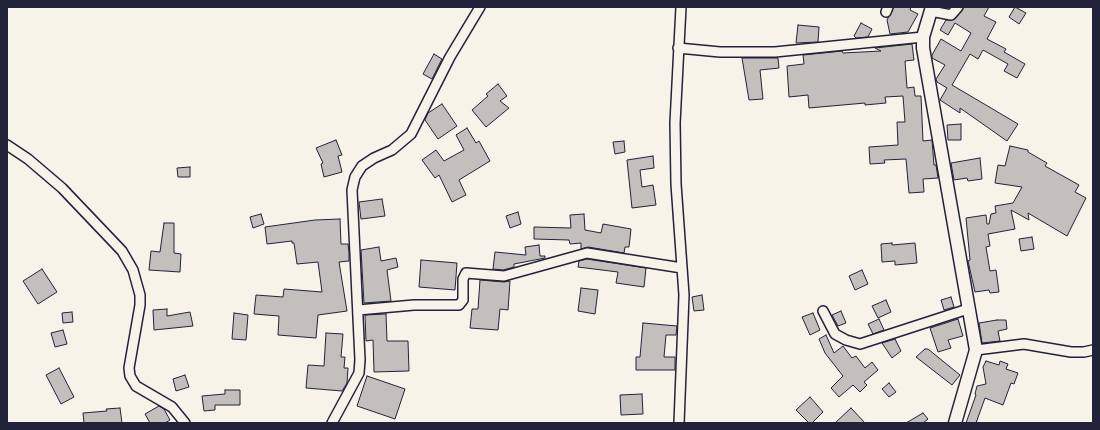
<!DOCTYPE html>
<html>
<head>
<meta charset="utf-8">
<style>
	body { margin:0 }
	#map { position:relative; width:1100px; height:430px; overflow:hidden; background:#f7f3e8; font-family:"Gochi Hand",sans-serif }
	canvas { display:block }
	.frame { position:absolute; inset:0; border:8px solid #22223b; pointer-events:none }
</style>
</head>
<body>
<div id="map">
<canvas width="1100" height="430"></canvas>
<div class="frame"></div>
</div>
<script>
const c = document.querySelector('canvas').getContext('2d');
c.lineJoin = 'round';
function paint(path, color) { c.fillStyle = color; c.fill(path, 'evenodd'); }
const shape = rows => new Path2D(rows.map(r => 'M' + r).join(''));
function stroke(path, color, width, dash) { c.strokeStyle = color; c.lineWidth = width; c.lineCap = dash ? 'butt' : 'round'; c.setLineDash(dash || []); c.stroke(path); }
const building = shape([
	[894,7,911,7,910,10,918,14,908,32,890,34,887,20,894,7],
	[964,7,989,7,984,16,996,22,987,39,1006,49,1004,52,1025,64,1017,78,1004,71,1008,64,983,50,978,59,970,54,952,85,1018,124,1007,141,960,108,960,113,940,100,947,88,937,82,936,79,945,65,932,58,932,55,941,39,961,51,971,33,955,23,948,35,940,30,946,20,955,19,964,7],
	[1015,7,1026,13,1019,24,1009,17,1015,7],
	[861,23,872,29,868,37,856,38,854,36,861,23],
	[798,25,819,27,818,42,796,43,798,25],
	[912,44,914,60,905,61,907,88,914,87,915,96,921,96,923,141,932,140,934,165,936,165,938,178,923,179,924,192,909,193,906,159,884,160,885,163,870,164,869,147,898,145,897,122,905,122,903,96,885,97,886,103,865,105,865,103,809,108,808,95,789,97,787,66,804,64,803,55,842,51,843,53,881,51,875,48,912,44],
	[434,54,442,59,432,79,423,74,434,54],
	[742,58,778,58,779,68,760,70,763,99,749,100,742,58],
	[498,84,507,96,500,101,509,108,486,127,472,110,488,96,486,94,498,84],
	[442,104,457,126,438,139,425,120,428,113,442,104],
	[961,124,961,140,948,140,947,125,961,124],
	[467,128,476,143,479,141,490,161,459,180,466,195,452,202,439,175,435,178,422,160,436,150,444,161,464,150,456,135,467,128],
	[336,140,342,155,338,156,342,172,324,177,321,164,323,163,316,148,336,140],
	[624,141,625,152,615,154,613,142,624,141],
	[1010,146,1028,150,1028,152,1047,163,1045,166,1079,185,1075,192,1086,198,1067,236,1028,213,1029,220,1011,210,1015,229,988,234,990,246,986,247,990,271,996,270,999,292,990,293,989,290,975,292,968,261,970,260,966,218,986,215,987,224,989,224,991,214,996,213,995,206,1013,203,1022,187,995,183,998,165,1005,166,1010,146],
	[653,156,654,168,640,170,642,187,653,185,656,205,632,208,627,160,653,156],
	[980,158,982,179,968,181,967,178,954,180,951,163,980,158],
	[190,167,190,177,178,177,177,168,190,167],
	[382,199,385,216,361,219,359,202,382,199],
	[518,212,521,224,510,228,506,216,518,212],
	[261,214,264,224,253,228,250,217,261,214],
	[584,214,585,230,601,233,603,224,631,229,629,247,625,247,624,253,588,247,581,249,581,243,570,244,569,240,534,239,534,227,571,228,570,215,584,214],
	[340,219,341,244,348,244,349,252,349,261,339,262,347,311,318,315,316,338,278,335,279,316,254,314,256,295,283,297,284,289,322,292,318,262,297,264,294,243,292,243,292,241,267,244,265,227,315,220,340,219],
	[164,223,174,223,174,253,181,254,180,272,149,270,151,251,160,252,164,223],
	[1032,237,1034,249,1021,251,1019,239,1032,237],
	[892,243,892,245,915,243,917,263,895,265,895,261,882,262,881,244,892,243],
	[539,245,540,256,545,256,545,258,514,264,514,267,503,270,493,269,495,252,526,255,525,247,539,245],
	[379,247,381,261,396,258,398,267,387,270,391,301,364,303,361,250,379,247],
	[587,259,646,268,644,287,616,283,618,272,578,267,579,261,587,259],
	[421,260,457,263,455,290,419,287,421,260],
	[42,269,57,292,38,304,23,281,42,269],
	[862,270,868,284,855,290,849,276,862,270],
	[480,280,504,282,510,281,508,310,500,309,498,330,470,328,472,309,478,309,480,280],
	[581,288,598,290,595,314,578,311,581,288],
	[702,295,704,310,694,311,692,297,702,295],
	[951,297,954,307,944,310,941,300,951,297],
	[886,300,891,312,878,318,872,306,886,300],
	[167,309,167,316,190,312,193,326,154,330,153,310,167,309],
	[841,311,846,323,838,326,832,315,841,311],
	[72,312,73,322,63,323,62,313,72,312],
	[234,313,248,315,246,340,232,339,234,313],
	[813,313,820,330,810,335,802,317,813,313],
	[386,314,387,341,408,341,409,371,374,372,373,340,366,341,365,315,386,314],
	[879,319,884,330,873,334,868,324,879,319],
	[958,319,963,336,948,340,951,348,938,352,930,328,958,319],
	[997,320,1006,320,1007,329,998,331,1000,341,982,343,979,323,997,320],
	[643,323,677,326,676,335,666,335,664,357,675,357,675,370,636,370,636,357,640,357,643,323],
	[63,330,67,344,55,347,51,333,63,330],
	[326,333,343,334,341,357,345,357,344,368,348,368,347,383,342,391,306,388,308,365,324,366,326,333],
	[826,335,834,353,843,346,852,358,856,356,865,368,872,362,878,370,864,382,867,385,860,392,853,385,839,397,831,388,843,376,825,353,819,339,826,335],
	[895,339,901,351,892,358,882,343,895,339],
	[925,349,928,349,960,375,952,385,916,357,925,349],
	[986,361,999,365,1000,361,1008,364,1006,369,1018,373,1014,384,1011,383,1003,405,985,398,976,423,966,423,976,395,975,394,977,386,986,384,983,367,986,361],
	[59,368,74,397,61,404,46,375,59,368],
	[185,375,189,387,176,391,173,379,185,375],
	[367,376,405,389,395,419,357,406,367,376],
	[889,383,896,392,889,397,882,389,889,383],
	[225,390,240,390,240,405,215,405,215,410,204,411,202,396,225,394,225,390],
	[642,394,643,414,621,415,620,395,642,394],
	[810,397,823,412,812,423,809,423,796,410,810,397],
	[159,406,164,409,170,420,165,423,150,423,145,414,159,406],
	[120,408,122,423,84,423,83,413,107,411,106,409,120,408],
	[851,408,865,423,835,423,851,408],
	[923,413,928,419,923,423,906,423,923,413]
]);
paint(building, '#c2bfbd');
stroke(building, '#22223b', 1);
const minor = shape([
	[931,11,951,15,958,7],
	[886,12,888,7],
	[678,48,720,52,775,52,923,37],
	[7,145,28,159,62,188,122,251,133,270,140,295,140,305,129,368,130,376,136,386,172,407,185,423],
	[358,310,414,305,459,305,463,300,463,279,466,273,504,276,587,253,682,268],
	[823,311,835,334,846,340,860,344,968,309],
	[976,350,1024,344,1071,352,1084,352,1093,350],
	[332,423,359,373,360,360,352,190,355,177,362,166,374,158,392,150,411,134,450,57,480,7],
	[679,423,684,295,676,184,675,123,681,7]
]);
const tertiary = shape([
	[932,7,923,37,923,48,976,350,955,423]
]);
stroke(minor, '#22223b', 12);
stroke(tertiary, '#22223b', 15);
stroke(minor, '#f7f3e8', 9);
stroke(tertiary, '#f7f3e8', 12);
</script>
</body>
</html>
